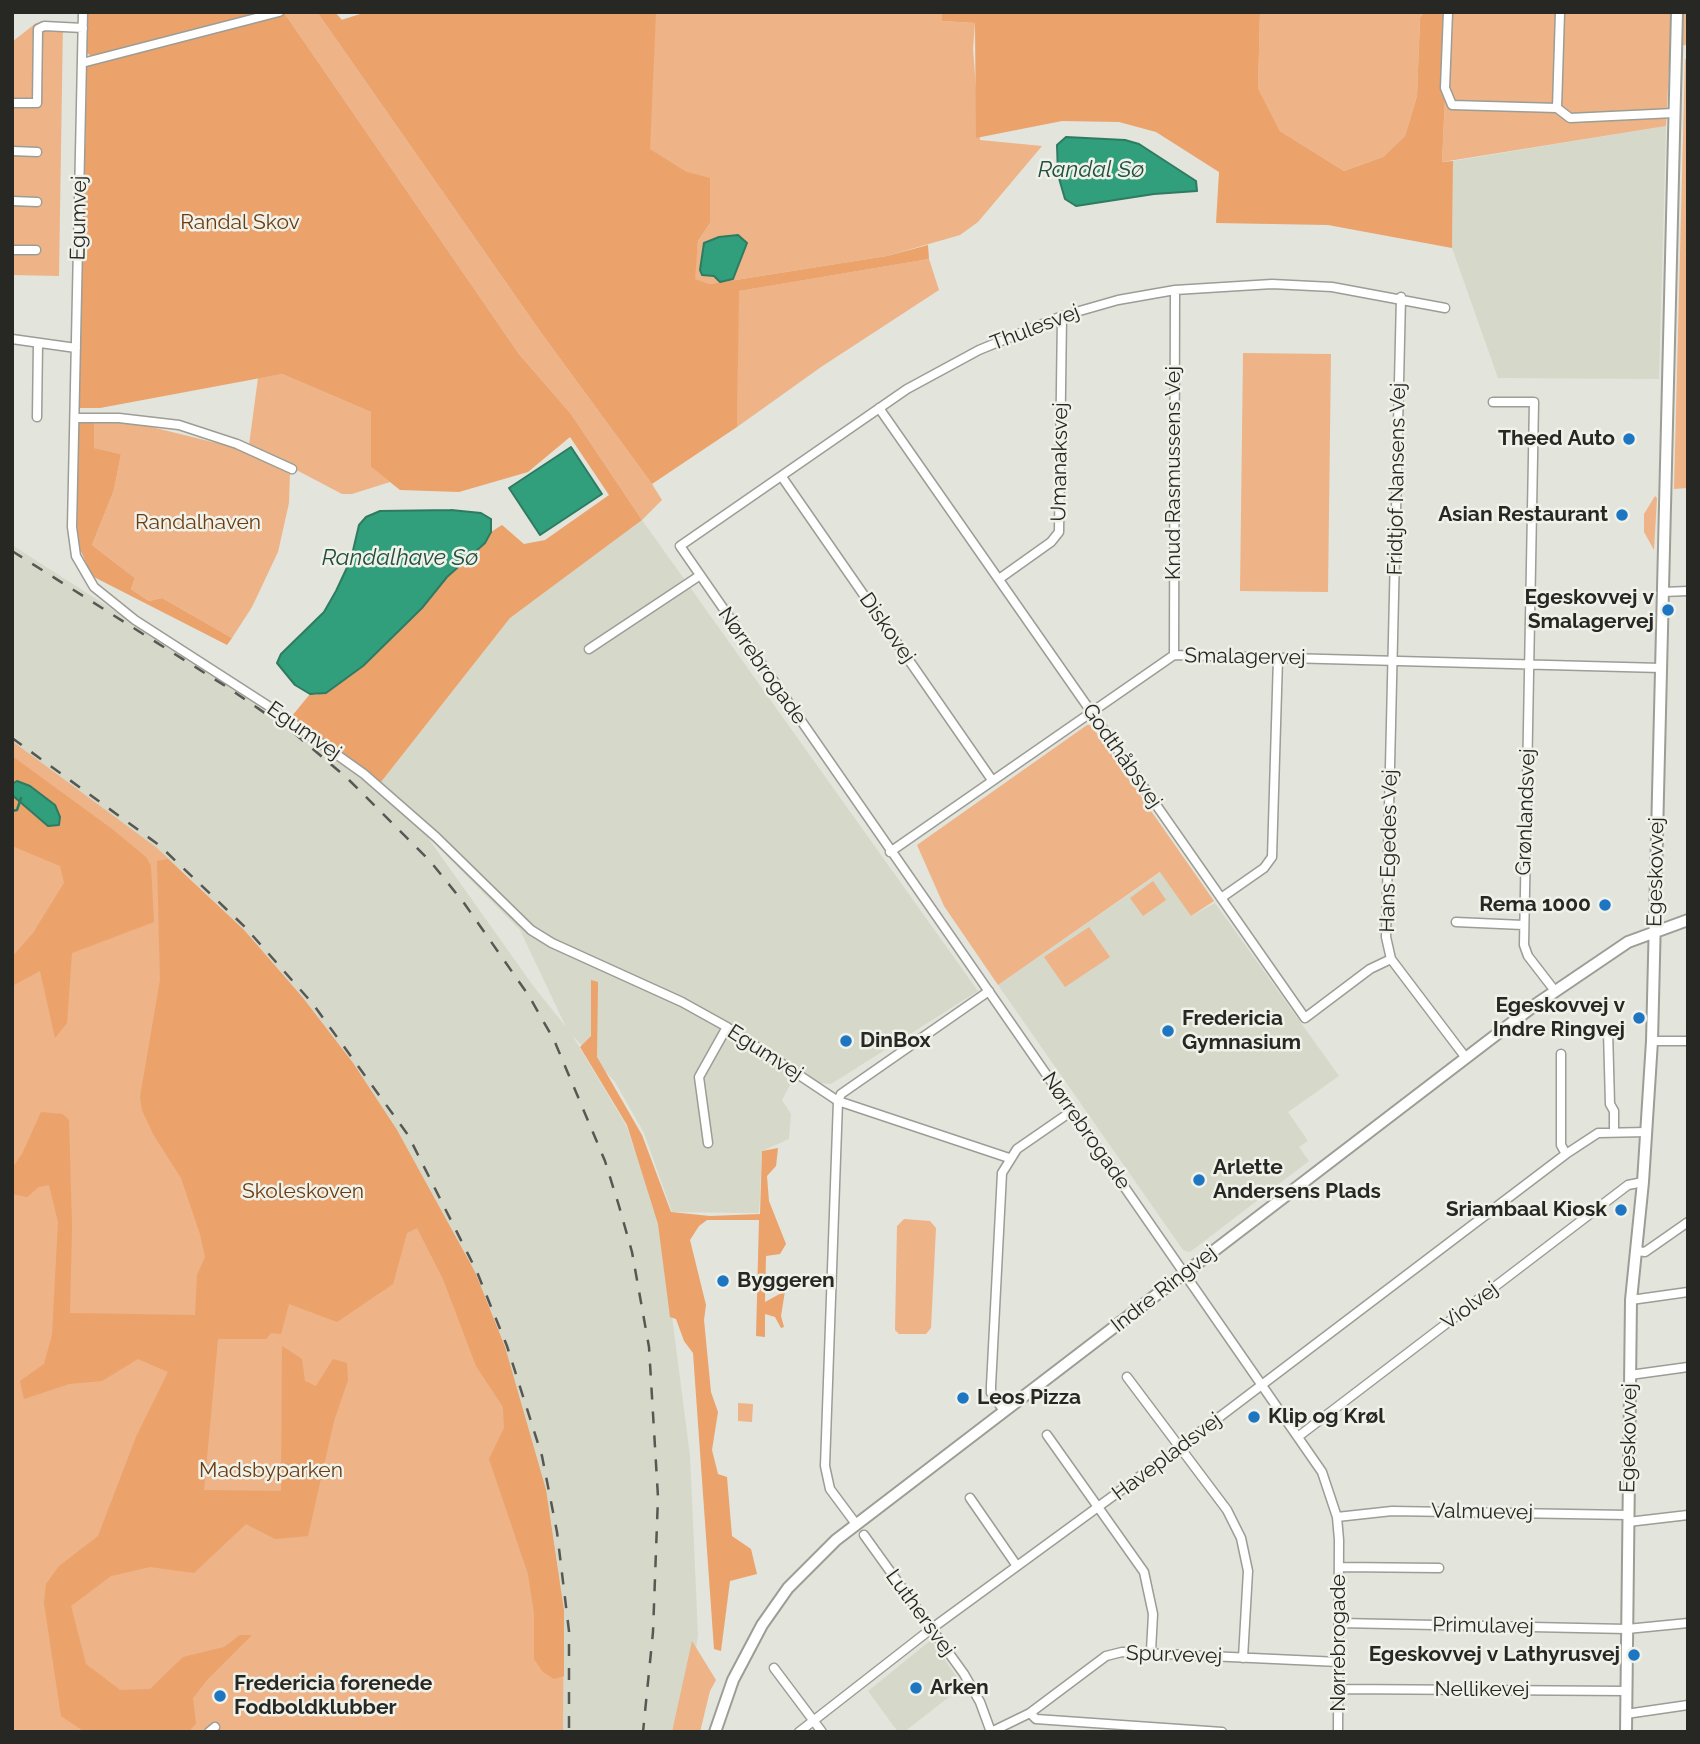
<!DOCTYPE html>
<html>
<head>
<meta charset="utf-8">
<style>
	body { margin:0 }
	#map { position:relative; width:1700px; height:1744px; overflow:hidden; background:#e3e4dc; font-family:Raleway,sans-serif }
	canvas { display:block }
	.frame { position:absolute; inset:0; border:14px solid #272724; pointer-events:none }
</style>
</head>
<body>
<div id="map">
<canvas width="1700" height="1744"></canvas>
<div class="frame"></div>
</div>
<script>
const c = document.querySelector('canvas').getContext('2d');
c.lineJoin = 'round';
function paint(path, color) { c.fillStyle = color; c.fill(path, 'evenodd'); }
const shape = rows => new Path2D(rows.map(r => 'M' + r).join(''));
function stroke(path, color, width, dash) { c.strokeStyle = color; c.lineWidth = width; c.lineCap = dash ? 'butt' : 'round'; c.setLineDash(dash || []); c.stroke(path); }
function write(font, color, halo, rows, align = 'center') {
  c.font = font + ' Raleway,sans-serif'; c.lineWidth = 5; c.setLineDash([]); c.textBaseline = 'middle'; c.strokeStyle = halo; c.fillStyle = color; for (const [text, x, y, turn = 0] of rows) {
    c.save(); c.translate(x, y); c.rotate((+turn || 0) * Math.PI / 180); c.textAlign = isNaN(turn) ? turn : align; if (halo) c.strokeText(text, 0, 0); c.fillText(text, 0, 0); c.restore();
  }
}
paint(shape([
	[1666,126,1659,379,1498,378,1452,248,1453,161],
	[642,520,978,991,831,1084,792,1081,782,1100,791,1114,789,1139,762,1151,759,1213,672,1212,644,1133,615,1082,572,1035,626,1125,660,1223,690,1456,698,1635,684,1732,563,1732,564,1611,546,1490,505,1347,475,1272,397,1130,353,1063,303,998,244,930,180,869,12,747,12,545,260,704,379,792,381,782,510,618],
	[426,835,520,930,566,1027,534,987],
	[1161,872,1191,916,1215,903,1339,1076,1288,1112,1308,1141,1299,1147,1309,1161,1190,1252,1183,1250,998,985],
	[931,1640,963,1686,904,1732,898,1732,868,1691]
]), '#d6d8c9');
paint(shape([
	[290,12,317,12,542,334,652,484,662,500,642,520,571,414,519,354,285,14],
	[367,12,942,12,942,21,975,23,973,49,980,140,1042,146,978,222,960,235,887,256,710,284,694,279,698,241,710,223,687,172,651,150,328,24],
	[1260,12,1424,12,1420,18,1417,96,1405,136,1383,157,1344,171,1280,131,1258,88],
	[1449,12,1688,12,1688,45,1670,46,1666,126,1442,162],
	[63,22,59,276,12,275,12,42,36,23],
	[1685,59,1688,59,1688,488,1674,489],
	[929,259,939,290,821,367,737,427,738,291],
	[1243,353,1331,354,1328,592,1240,591],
	[282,374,371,412,371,467,390,482,352,494,342,494,249,445,258,378],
	[123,420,233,447,290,474,289,503,278,552,252,607,232,638,162,598,149,601,131,589,135,578,92,545,114,490,121,454,93,448,94,421],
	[1655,496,1657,498,1654,550,1644,532,1644,514],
	[1087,725,1091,725,1214,901,1191,916,1160,872,998,985,944,906,917,845],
	[12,741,157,848,244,930,303,998,353,1063,397,1130,475,1272,505,1347,546,1490,564,1611,563,1732,12,1732],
	[1153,881,1166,900,1143,916,1130,898],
	[1089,927,1110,957,1065,987,1044,957],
	[904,1219,930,1221,936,1228,931,1328,926,1334,899,1334,895,1330,897,1226],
	[738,1403,753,1404,752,1422,738,1421],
	[692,1641,716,1680,710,1691,700,1732,672,1732]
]), '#eeb386');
paint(shape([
	[87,12,259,12,93,57,87,53],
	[317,12,335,12,342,20,367,12,656,12,650,149,687,172,710,178,710,223,698,241,695,279,710,284,887,256,928,245,929,259,739,291,737,427,652,484,542,334],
	[942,12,1260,12,1258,88,1280,131,1344,171,1383,157,1405,136,1417,96,1420,18,1424,12,1449,12,1442,162,1453,161,1452,248,1328,225,1216,223,1219,172,1156,132,1119,122,1062,121,976,138,975,23,942,21],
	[285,14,519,354,571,414,642,520,510,618,381,782,292,716,310,694,317,695,422,608,447,577,485,543,491,532,502,525,524,544,545,540,609,495,570,437,528,472,459,492,400,490,371,467,371,412,282,374,100,408,79,408,87,66],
	[94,421,94,448,121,454,114,490,92,545,135,578,131,589,149,601,162,598,232,638,227,645,92,576,79,547,77,524,78,422],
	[12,756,112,829,146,857,151,866,154,922,72,953,67,1023,55,1038,40,971,12,986,12,957,33,933,64,883,60,866,12,846],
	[168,859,244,930,303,998,353,1063,397,1130,475,1272,505,1347,546,1490,564,1611,564,1676,554,1679,543,1672,534,1659,534,1613,528,1574,489,1459,504,1428,503,1407,476,1366,443,1279,417,1228,407,1233,393,1284,337,1322,289,1304,281,1334,271,1333,266,1339,218,1339,204,1490,281,1491,282,1346,302,1359,305,1381,316,1386,333,1359,347,1363,348,1380,334,1421,308,1536,275,1539,246,1524,194,1573,150,1567,111,1576,71,1606,86,1664,120,1690,150,1689,183,1657,224,1647,240,1635,252,1635,207,1680,193,1698,196,1724,188,1732,85,1732,61,1716,44,1603,46,1584,59,1566,98,1536,136,1437,168,1372,138,1359,102,1381,69,1384,24,1399,20,1381,44,1364,52,1335,58,1222,49,1185,39,1187,27,1197,12,1194,12,1168,22,1154,41,1112,62,1114,69,1120,72,1226,70,1313,195,1315,197,1275,205,1257,200,1234,181,1178,153,1134,142,1110,140,1097,160,980,157,861],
	[591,980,598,982,597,1057,642,1135,671,1212,710,1216,760,1214,762,1151,778,1148,776,1166,767,1176,768,1189,769,1201,786,1244,780,1254,766,1256,765,1302,785,1291,781,1316,784,1327,781,1328,775,1317,765,1314,765,1337,756,1336,759,1220,707,1220,699,1226,690,1240,706,1305,704,1320,711,1392,718,1412,712,1450,718,1474,727,1477,732,1536,751,1549,757,1574,730,1581,721,1651,714,1649,693,1353,684,1341,676,1319,670,1317,658,1224,627,1125,580,1047,591,1036]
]), '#eba26b');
const water = shape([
	[1066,137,1125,140,1139,144,1196,181,1197,191,1154,194,1076,206,1065,199,1058,175,1057,145,1066,137],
	[738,235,747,243,733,279,720,282,714,276,702,275,700,270,704,243,719,237,738,235],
	[571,447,602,494,540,535,509,488,571,447],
	[451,510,481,513,491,519,491,532,485,543,447,577,422,608,363,666,326,693,310,694,295,685,277,663,281,654,324,612,336,591,351,559,359,525,366,517,380,511,451,510],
	[17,781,30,786,55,805,60,817,59,825,48,826,12,795,12,784,17,781]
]);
paint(water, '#319f7c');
stroke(water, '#2e7b62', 2);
stroke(shape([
	[12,811,17,810,21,798]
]), '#2e7b62', 2.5);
const street = shape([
	[83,12,72,527,76,556,94,587,135,620,270,707,364,774,436,837,531,930,552,943,682,1002,727,1027,838,1101,1009,1158],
	[1448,12,1445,88,1452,105,1557,108,1570,118,1674,113],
	[82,63,279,12],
	[12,103,37,103,38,29,44,26,83,28],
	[1557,108,1560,12],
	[12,151,37,152],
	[12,201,37,202],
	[12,250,36,250],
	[1401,297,1386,937,1391,959,1466,1058],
	[12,339,76,348],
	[1493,402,1534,402,1524,945,1528,956,1555,991],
	[879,408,1305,1018,1370,969,1391,959],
	[37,417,38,343],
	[75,418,119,418,179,425,237,444,292,469],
	[782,477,992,780],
	[999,579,1051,542,1059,532,1062,316],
	[1663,592,1688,591],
	[589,649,699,576],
	[1174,655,1175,290],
	[890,852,1174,655,1661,668],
	[1221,898,1264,868,1272,857,1278,658],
	[1456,922,1523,925],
	[1608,1031,1610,1104,1614,1111,1614,1130],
	[1652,1041,1688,1041],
	[1561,1054,1561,1145,1566,1154],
	[838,1101,825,1466,830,1489,856,1524],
	[838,1101,841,1094,989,991],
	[708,1143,699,1077,727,1027],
	[1636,1251,1645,1252,1688,1222],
	[1631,1300,1688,1292],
	[1630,1375,1688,1367],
	[1127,1377,1227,1510,1241,1538,1248,1571,1243,1658],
	[1004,1411,991,1393,991,1386,1002,1173,1017,1149,1072,1111],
	[1047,1435,1144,1572,1153,1614,1151,1651],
	[1299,1436,1628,1185,1643,1182],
	[970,1498,1017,1566],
	[1337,1517,1392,1511,1628,1515],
	[1628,1522,1688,1515],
	[864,1535,964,1674,980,1702,991,1732,1030,1713,1106,1656,1122,1652,1339,1662],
	[1339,1567,1439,1568],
	[1340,1623,1627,1629,1688,1623],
	[774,1668,822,1732],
	[1339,1689,1626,1691],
	[1030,1713,1036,1719,1222,1732],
	[1626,1714,1688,1705],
	[209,1732,215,1727],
	[799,1732,931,1629,1180,1447,1566,1154,1598,1133,1647,1132],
	[1338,1732,1339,1540,1337,1517,1322,1472,680,546,907,389,979,350,1062,316,1118,300,1175,290,1272,284,1332,287,1445,308]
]);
const secondary = shape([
	[715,1732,733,1680,762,1625,788,1588,836,1540,1535,1005,1628,942,1688,920],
	[1626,1732,1631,1300,1643,1182,1652,1041,1677,12]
]);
stroke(street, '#9c9d95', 11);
stroke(secondary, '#9c9d95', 14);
stroke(street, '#fff', 8);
stroke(secondary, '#fff', 10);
stroke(shape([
	[12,551,230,689,295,734,347,778,430,861,464,903,529,996,554,1040,605,1161,619,1206,632,1252,649,1347,658,1497,653,1632,643,1732],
	[12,738,159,845,245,927,313,1004,408,1135,477,1272,507,1346,542,1456,557,1532,569,1631,569,1732]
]), '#575753', 2.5, [12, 12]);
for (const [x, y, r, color] of [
	[1629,439,7,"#1e76c3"],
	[1622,515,7,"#1e76c3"],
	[1668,610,7,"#1e76c3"],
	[1605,905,7,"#1e76c3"],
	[1639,1018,7,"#1e76c3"],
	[1168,1031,7,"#1e76c3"],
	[846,1041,7,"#1e76c3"],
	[1199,1180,7,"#1e76c3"],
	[1621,1210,7,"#1e76c3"],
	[723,1281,7,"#1e76c3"],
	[963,1398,7,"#1e76c3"],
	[1254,1417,7,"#1e76c3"],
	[1634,1655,7,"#1e76c3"],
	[916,1688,7,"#1e76c3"],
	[220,1696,7,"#1e76c3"]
]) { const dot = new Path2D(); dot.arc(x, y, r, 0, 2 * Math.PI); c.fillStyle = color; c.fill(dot); stroke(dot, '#f0f1e9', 2.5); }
write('21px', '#272724', '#f0f1e9', [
	["Egumvej",79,218,-89],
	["Thulesvej",1035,328,-21],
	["Umanaksvej",1060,462,-89],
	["Knud Rasmussens Vej",1174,473,-90],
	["Fridtjof Nansens Vej",1397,479,-89],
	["Diskovej",887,628,55],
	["Smalagervej",1245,657,1],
	["Nørrebrogade",762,666,55],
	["Egumvej",304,731,35],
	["Godthåbsvej",1122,756,55],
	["Grønlandsvej",1526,812,-88],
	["Hans Egedes Vej",1389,851,-89],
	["Egeskovvej",1656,872,-89],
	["Egumvej",765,1053,33],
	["Nørrebrogade",1086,1131,55],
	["Indre Ringvej",1164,1289,-38],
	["Violvej",1470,1306,-37],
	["Egeskovvej",1629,1438,-89],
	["Havepladsvej",1167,1457,-37],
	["Valmuevej",1482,1512,1],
	["Luthersvej",920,1613,54],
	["Primulavej",1483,1626,1],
	["Nørrebrogade",1339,1643,-90],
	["Spurvevej",1174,1655,2],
	["Nellikevej",1482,1690]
]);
write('21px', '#6b3c12', '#f0f1e9', [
	["Randal Skov",240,223],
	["Randalhaven",198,523],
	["Skoleskoven",303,1192],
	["Madsbyparken",271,1471]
]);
write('bold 21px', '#272724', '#f0f1e9', [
	["Theed Auto",1615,439,"right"],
	["Asian Restaurant",1608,515,"right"],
	["Egeskovvej v",1654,598,"right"],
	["Smalagervej",1654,622,"right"],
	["Rema 1000",1591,905,"right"],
	["Egeskovvej v",1625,1006,"right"],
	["Indre Ringvej",1625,1030,"right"],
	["Fredericia",1182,1019],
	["Gymnasium",1182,1043],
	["DinBox",860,1041],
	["Arlette",1213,1168],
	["Andersens Plads",1213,1192],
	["Sriambaal Kiosk",1607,1210,"right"],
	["Byggeren",737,1281],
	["Leos Pizza",977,1398],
	["Klip og Krøl",1268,1417],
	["Egeskovvej v Lathyrusvej",1620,1655,"right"],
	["Fredericia forenede",234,1684],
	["Fodboldklubber",234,1708],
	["Arken",930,1688]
], 'left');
write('italic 23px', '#224f3f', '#f0f1e9', [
	["Randal Sø",1091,170],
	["Randalhave Sø",400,558]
]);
</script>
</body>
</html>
